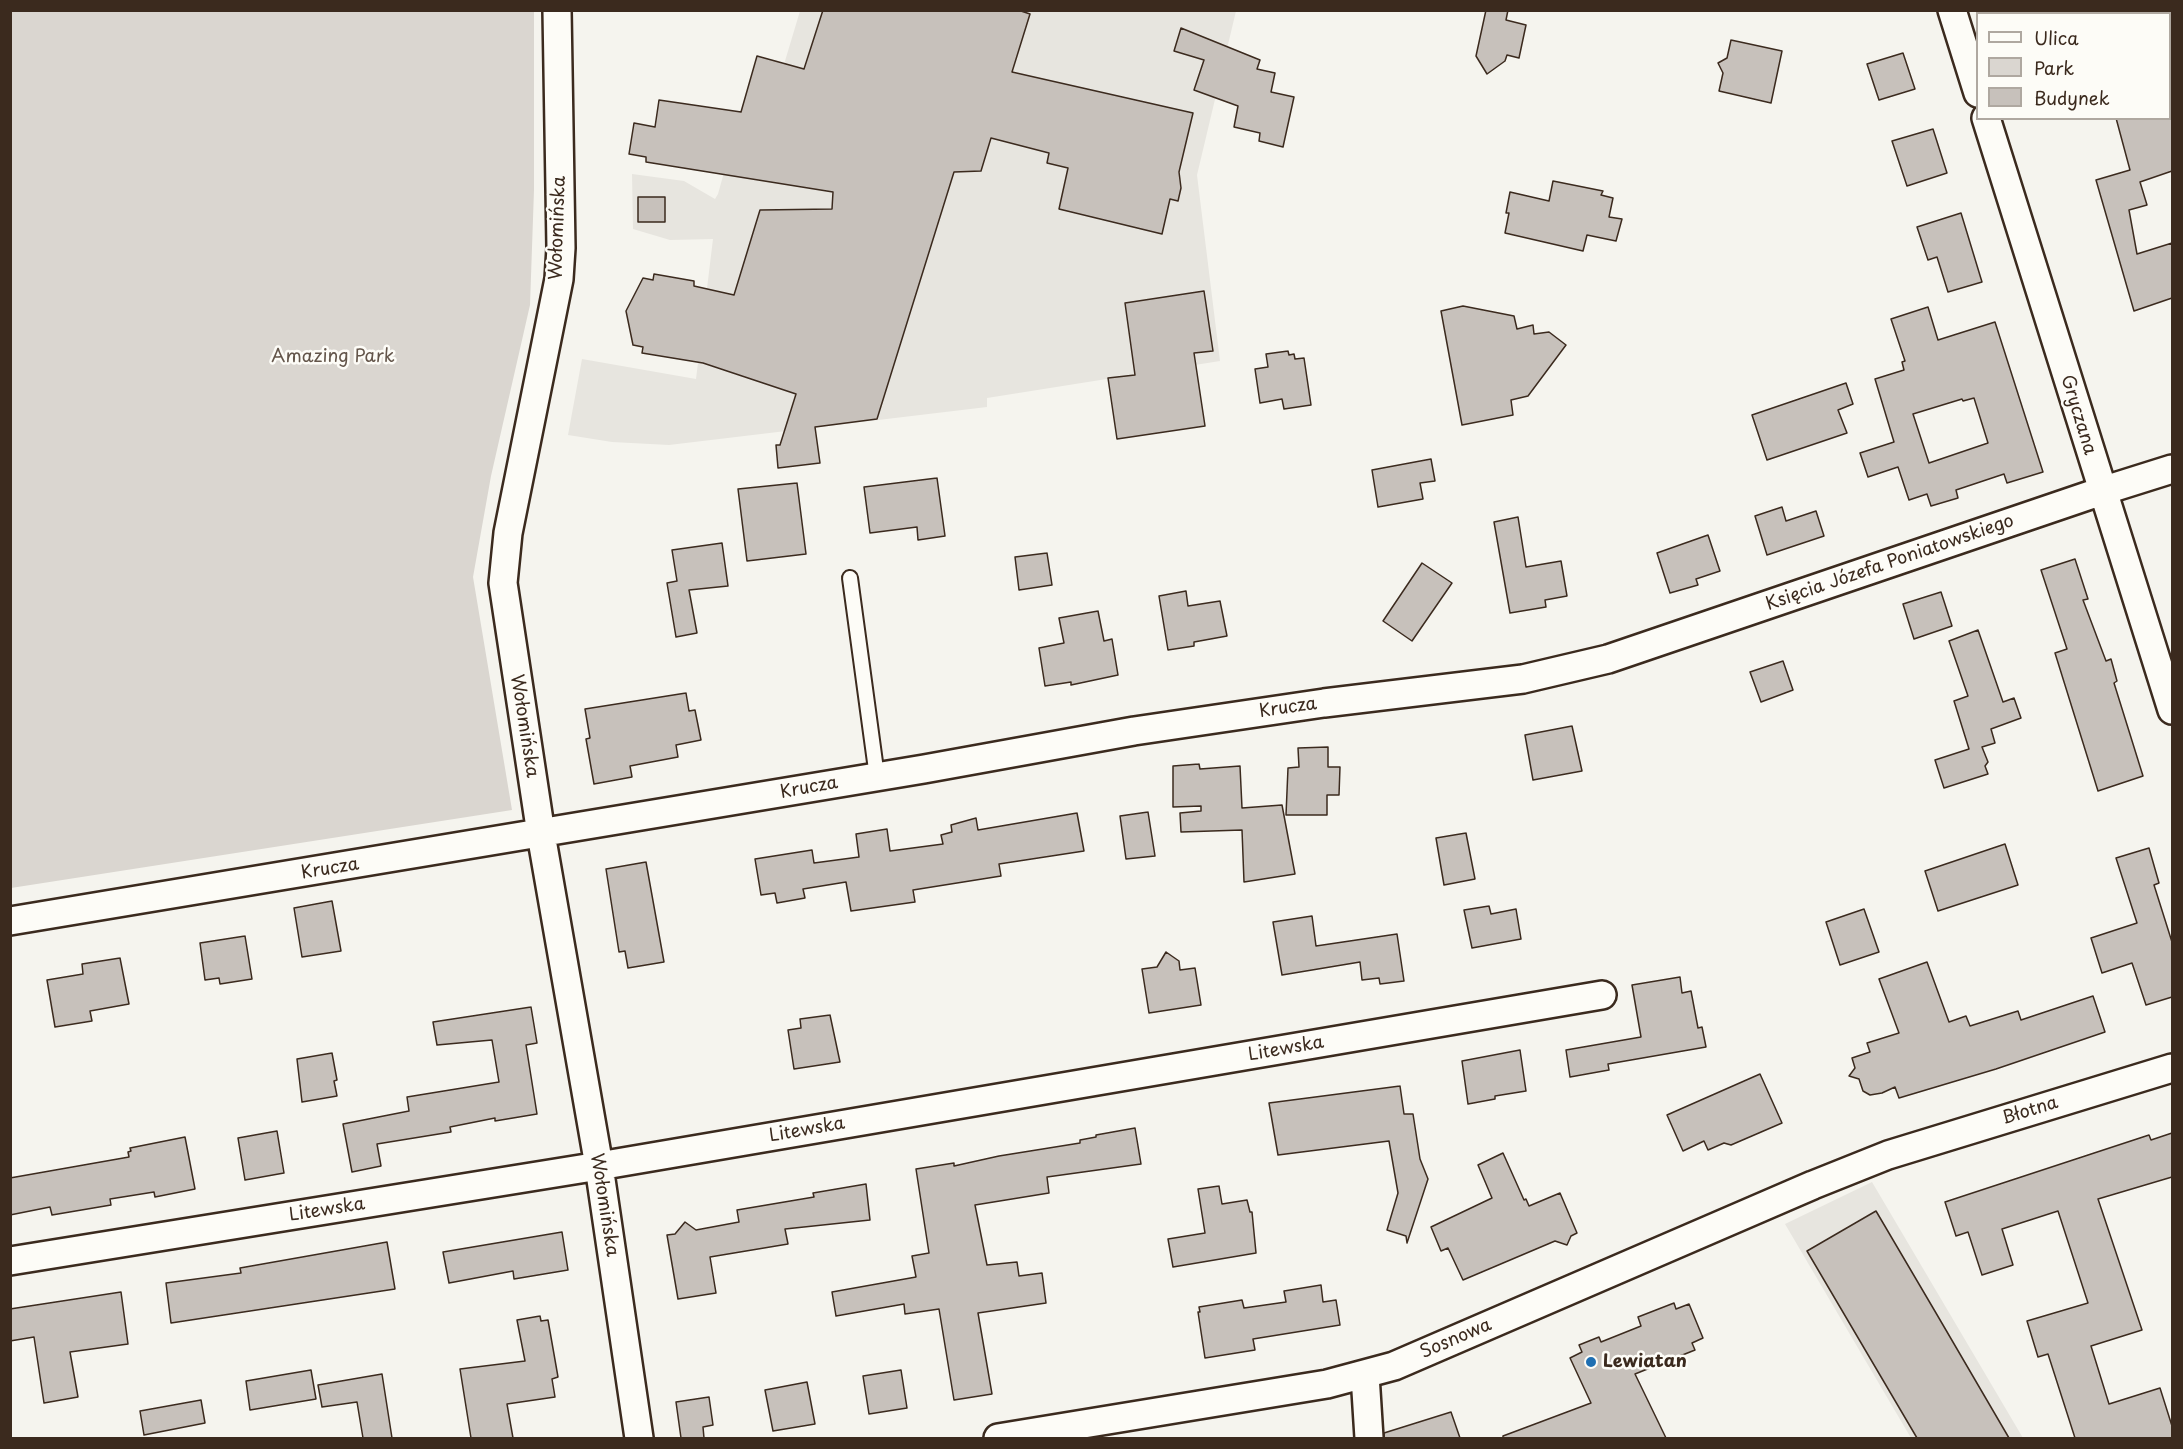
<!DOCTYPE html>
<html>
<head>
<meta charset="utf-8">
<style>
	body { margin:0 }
	#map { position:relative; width:2183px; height:1449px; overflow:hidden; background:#f5f4ee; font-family:"Playpen Sans",sans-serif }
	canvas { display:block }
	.frame { position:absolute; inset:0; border:12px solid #3b2a1e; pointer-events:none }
	.legend { position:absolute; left:1976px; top:12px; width:195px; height:108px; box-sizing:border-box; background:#fdfcf7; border:2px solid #afa8a0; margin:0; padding:8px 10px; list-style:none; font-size:18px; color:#3b2a1e }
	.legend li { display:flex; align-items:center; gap:12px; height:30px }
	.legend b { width:30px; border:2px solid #afa8a0 }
</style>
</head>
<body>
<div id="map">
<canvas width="2183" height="1449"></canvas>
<div class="frame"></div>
<ul class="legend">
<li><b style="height:8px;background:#fdfcf7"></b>Ulica</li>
<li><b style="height:16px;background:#dad6d0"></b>Park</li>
<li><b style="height:16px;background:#c7c1bb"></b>Budynek</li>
</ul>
</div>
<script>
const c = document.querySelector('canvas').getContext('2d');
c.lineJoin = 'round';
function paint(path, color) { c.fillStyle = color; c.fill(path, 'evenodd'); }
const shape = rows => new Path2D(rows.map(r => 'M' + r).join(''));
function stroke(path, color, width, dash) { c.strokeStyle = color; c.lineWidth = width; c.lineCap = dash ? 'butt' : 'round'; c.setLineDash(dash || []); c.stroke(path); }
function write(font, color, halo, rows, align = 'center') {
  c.font = font + ' "Playpen Sans",sans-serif'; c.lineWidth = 5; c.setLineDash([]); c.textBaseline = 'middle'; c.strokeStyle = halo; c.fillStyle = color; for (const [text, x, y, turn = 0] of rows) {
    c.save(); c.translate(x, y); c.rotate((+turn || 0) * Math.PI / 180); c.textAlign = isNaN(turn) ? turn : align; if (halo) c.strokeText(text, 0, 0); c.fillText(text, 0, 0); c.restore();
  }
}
paint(shape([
	[800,11,1236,11,1197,175,1220,361,987,398,987,407,669,445,612,442,568,435,582,359,696,379,713,239,670,240,633,229,632,174,684,181,715,199,718,194,746,93,773,101],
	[1872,1182,2023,1438,1911,1438,1785,1224]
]), '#e7e5df');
paint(shape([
	[11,10,534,11,534,190,530,305,491,476,473,577,512,810,11,888]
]), '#dad6d0');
const building = shape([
	[823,10,1018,10,1030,14,1012,72,1193,113,1179,172,1181,188,1178,201,1170,199,1162,234,1059,209,1068,168,1047,163,1049,153,991,138,981,171,954,172,877,419,815,427,820,463,778,468,776,445,780,445,796,394,703,363,642,353,643,347,633,345,626,311,643,278,653,280,654,274,694,281,694,286,734,295,760,210,832,209,833,192,646,162,646,157,629,154,634,123,655,127,659,100,741,112,757,56,804,69,823,10],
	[1486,10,1508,10,1506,20,1526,25,1519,58,1507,55,1505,61,1487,74,1476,56,1486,10],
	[1181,28,1260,60,1257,69,1275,73,1271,92,1294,97,1283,147,1259,141,1260,133,1234,127,1238,106,1194,90,1204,60,1174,51,1181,28],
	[1731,40,1782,51,1771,103,1719,91,1723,73,1718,63,1727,58,1731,40],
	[1903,53,1915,89,1879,100,1867,64,1903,53],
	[2116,118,2172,118,2172,171,2140,182,2147,205,2129,210,2137,254,2172,243,2172,298,2134,311,2096,180,2130,170,2116,118],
	[1933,129,1947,173,1907,186,1892,141,1933,129],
	[1553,181,1603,191,1601,195,1613,198,1609,217,1622,219,1616,241,1587,235,1583,251,1505,233,1509,213,1506,213,1510,192,1549,201,1553,181],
	[638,197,665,197,665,222,638,222,638,197],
	[1961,213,1982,282,1948,292,1937,257,1928,260,1917,227,1961,213],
	[1204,291,1213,351,1194,353,1205,426,1117,439,1108,378,1135,375,1125,303,1204,291],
	[1463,306,1514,316,1517,329,1533,325,1534,334,1549,332,1566,345,1528,396,1511,400,1513,415,1462,425,1441,311,1463,306],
	[1928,307,1938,340,1995,322,2043,472,2007,483,2004,474,1956,490,1958,498,1931,506,1927,494,1909,500,1898,467,1868,477,1860,453,1894,442,1875,379,1904,370,1902,362,1905,361,1891,319,1928,307],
	[1974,398,1988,443,1929,463,1913,414,1962,399,1963,401,1974,398],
	[1288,351,1289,355,1294,354,1295,359,1304,358,1311,405,1284,409,1282,399,1260,403,1255,369,1268,367,1266,354,1288,351],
	[1846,383,1853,404,1838,410,1847,433,1767,460,1752,415,1846,383],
	[1431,459,1435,481,1420,483,1423,499,1378,507,1372,470,1431,459],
	[937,478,945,536,918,540,917,527,870,533,864,487,937,478],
	[797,483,806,554,747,561,738,489,797,483],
	[1782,507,1786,521,1816,511,1824,536,1767,555,1755,516,1782,507],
	[1518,517,1526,567,1561,561,1567,596,1545,600,1546,607,1510,613,1494,522,1518,517],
	[1708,535,1720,571,1696,579,1698,585,1670,593,1657,553,1708,535],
	[722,543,728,586,689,590,697,633,676,637,667,583,677,581,672,550,722,543],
	[1047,553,1052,585,1019,590,1015,557,1047,553],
	[2075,559,2088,599,2083,600,2106,661,2111,659,2117,681,2114,683,2143,776,2098,791,2055,653,2067,649,2041,570,2075,559],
	[1422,563,1452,583,1412,641,1383,621,1422,563],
	[1186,591,1188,606,1220,601,1227,636,1194,642,1194,646,1168,650,1159,596,1186,591],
	[1941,592,1952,626,1914,639,1903,604,1941,592],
	[1098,611,1104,641,1112,639,1118,675,1071,685,1071,682,1045,686,1039,648,1064,643,1059,618,1098,611],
	[1978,630,2003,702,2014,698,2021,718,1991,729,1995,743,1982,747,1988,762,1985,766,1988,774,1944,788,1935,760,1969,749,1954,701,1968,696,1949,641,1978,630],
	[1783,661,1793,690,1761,702,1750,672,1783,661],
	[686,693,689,711,695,710,701,740,676,745,678,757,630,766,632,777,594,784,586,739,590,738,585,709,686,693],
	[1572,726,1582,771,1533,780,1525,735,1572,726],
	[1328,747,1328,767,1340,767,1339,795,1327,795,1327,815,1286,815,1288,768,1299,767,1298,748,1328,747],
	[1199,764,1200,769,1240,766,1242,808,1282,805,1295,874,1244,882,1242,830,1181,832,1180,813,1201,811,1201,806,1173,807,1173,766,1199,764],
	[1148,812,1155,856,1126,859,1120,816,1148,812],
	[1077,813,1084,851,999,864,1001,876,913,890,915,902,851,911,846,882,803,889,805,898,777,903,775,893,761,895,755,859,812,850,814,863,859,857,856,834,887,829,890,851,943,844,941,835,952,832,951,825,976,818,978,830,1077,813],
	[1466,833,1475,879,1444,885,1436,838,1466,833],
	[2005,844,2018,885,1938,911,1925,871,2005,844],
	[2149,848,2159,883,2154,885,2172,942,2172,997,2146,1005,2132,963,2102,973,2091,938,2137,923,2116,858,2149,848],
	[646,862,664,962,628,968,625,951,619,952,606,869,646,862],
	[332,901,341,951,302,957,294,908,332,901],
	[1489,906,1491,914,1516,909,1521,939,1472,948,1464,910,1489,906],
	[1864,909,1879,952,1840,965,1826,922,1864,909],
	[1312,916,1316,946,1397,934,1404,981,1380,984,1379,978,1362,980,1360,962,1282,975,1273,922,1312,916],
	[245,936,252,979,220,984,219,978,205,980,200,943,245,936],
	[1166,952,1179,961,1180,970,1195,968,1201,1005,1149,1013,1142,969,1157,967,1166,952],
	[120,958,129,1004,90,1011,92,1021,55,1027,47,980,83,974,82,964,120,958],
	[1927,962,1949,1022,1966,1016,1970,1026,2018,1011,2021,1020,2093,996,2105,1032,1996,1069,1899,1098,1895,1087,1882,1093,1870,1095,1863,1091,1859,1079,1849,1076,1855,1068,1852,1058,1870,1052,1867,1043,1899,1033,1879,979,1927,962],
	[1680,977,1682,993,1691,991,1698,1028,1702,1027,1706,1047,1608,1064,1609,1070,1570,1077,1566,1050,1641,1037,1632,985,1680,977],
	[531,1007,537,1043,526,1045,537,1114,495,1121,495,1118,450,1127,451,1132,377,1144,381,1166,352,1172,343,1124,409,1111,407,1097,499,1082,492,1040,437,1045,433,1022,531,1007],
	[830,1015,840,1062,794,1069,788,1030,801,1028,800,1019,830,1015],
	[1520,1050,1526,1091,1495,1096,1495,1099,1468,1104,1462,1061,1520,1050],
	[332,1053,337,1080,334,1081,337,1096,302,1102,297,1059,332,1053],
	[1760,1074,1782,1123,1731,1145,1724,1143,1708,1150,1704,1141,1683,1151,1667,1115,1760,1074],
	[1400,1086,1404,1114,1413,1114,1420,1159,1428,1179,1407,1243,1406,1236,1387,1230,1398,1193,1389,1141,1278,1155,1269,1103,1400,1086],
	[1135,1128,1141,1164,1047,1177,1049,1193,975,1205,987,1265,1017,1262,1019,1276,1042,1273,1046,1303,978,1313,992,1394,954,1400,939,1309,905,1314,904,1304,836,1316,832,1292,916,1277,912,1256,929,1253,916,1169,954,1163,954,1166,999,1156,1080,1143,1080,1140,1096,1137,1096,1135,1135,1128],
	[277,1131,284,1173,245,1180,238,1138,277,1131],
	[2172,1133,2172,1177,2098,1199,2142,1330,2091,1346,2109,1404,2160,1388,2172,1426,2172,1438,2075,1438,2048,1354,2038,1357,2027,1321,2088,1303,2058,1211,2002,1229,2013,1265,1982,1275,1968,1232,1956,1236,1945,1202,2149,1135,2151,1140,2172,1133],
	[185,1137,195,1189,155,1197,154,1192,110,1199,111,1205,52,1215,50,1207,10,1215,10,1178,129,1157,128,1152,131,1151,130,1148,185,1137],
	[1503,1153,1524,1200,1526,1199,1529,1206,1560,1193,1577,1233,1571,1236,1567,1245,1555,1241,1463,1280,1448,1248,1441,1251,1431,1227,1492,1198,1478,1165,1503,1153],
	[866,1184,870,1220,785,1229,788,1244,710,1257,716,1293,678,1299,667,1235,675,1234,685,1222,696,1230,739,1222,737,1210,814,1197,813,1193,866,1184],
	[1219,1186,1222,1204,1247,1200,1250,1212,1252,1212,1256,1253,1173,1267,1168,1239,1205,1233,1198,1189,1219,1186],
	[1876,1211,1936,1313,2009,1438,1917,1438,1807,1251,1876,1211],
	[562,1232,568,1270,514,1279,513,1271,449,1283,443,1252,562,1232],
	[387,1242,395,1289,171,1323,166,1283,241,1273,240,1268,387,1242],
	[1321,1285,1323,1302,1336,1300,1340,1325,1253,1339,1255,1350,1205,1358,1198,1312,1200,1312,1199,1307,1242,1300,1244,1308,1286,1302,1284,1291,1321,1285],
	[121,1292,128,1344,70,1352,78,1397,44,1403,34,1337,10,1341,10,1309,121,1292],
	[1674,1303,1676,1309,1689,1304,1703,1338,1692,1343,1695,1350,1635,1374,1666,1438,1503,1438,1503,1436,1591,1403,1570,1358,1582,1352,1579,1345,1599,1337,1601,1342,1641,1326,1638,1317,1674,1303],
	[540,1316,541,1321,548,1320,558,1377,552,1379,555,1397,507,1404,513,1438,471,1438,460,1369,525,1361,517,1320,540,1316],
	[311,1370,316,1399,250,1410,246,1381,311,1370],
	[901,1370,907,1408,869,1414,863,1376,901,1370],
	[382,1374,392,1438,363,1438,357,1402,322,1407,318,1385,382,1374],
	[807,1382,815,1424,773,1431,765,1390,807,1382],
	[709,1397,713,1425,703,1427,704,1438,681,1438,676,1402,709,1397],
	[201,1400,205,1423,144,1435,140,1411,201,1400],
	[1451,1412,1460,1438,1384,1438,1384,1433,1451,1412]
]);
paint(building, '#c7c1bb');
stroke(building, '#3b2a1e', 1.5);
const lane = shape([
	[850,578,877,777]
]);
const street = shape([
	[557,10,561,248,559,279,508,533,503,583,541,834,599,1166,639,1438],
	[1952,10,1978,93],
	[1986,118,2172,710],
	[10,921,924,769,1134,731,1324,703,1523,679,1608,659,2102,491,2172,469],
	[10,1261,599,1166,1602,995],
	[1365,1375,1369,1438],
	[998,1438,1327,1384,1394,1366,1813,1185,1888,1155,2172,1068]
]);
stroke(lane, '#3b2a1e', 18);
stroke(street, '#3b2a1e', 32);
stroke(lane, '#fdfcf7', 14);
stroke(street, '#fdfcf7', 27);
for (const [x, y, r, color] of [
	[1591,1362,6,"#1f6fb2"]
]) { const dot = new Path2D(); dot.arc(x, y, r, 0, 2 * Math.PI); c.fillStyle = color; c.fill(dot); stroke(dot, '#fdfcf7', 2); }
write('18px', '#3b2a1e', '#fdfcf7', [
	["Wołomińska",558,228,-88],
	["Gryczana",2078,415,73],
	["Księcia Józefa Poniatowskiego",1890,563,-19],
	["Krucza",1288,708,-8],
	["Wołomińska",524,726,81],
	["Krucza",809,788,-10],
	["Krucza",330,869,-9],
	["Litewska",1286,1049,-10],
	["Błotna",2030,1111,-17],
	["Litewska",807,1130,-10],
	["Wołomińska",604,1205,81],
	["Litewska",327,1210,-9],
	["Sosnowa",1456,1339,-23]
]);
write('18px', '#63554a', '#fdfcf7', [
	["Amazing Park",333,357]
]);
write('bold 18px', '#3b2a1e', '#fdfcf7', [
	["Lewiatan",1603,1362]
], 'left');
</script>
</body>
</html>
